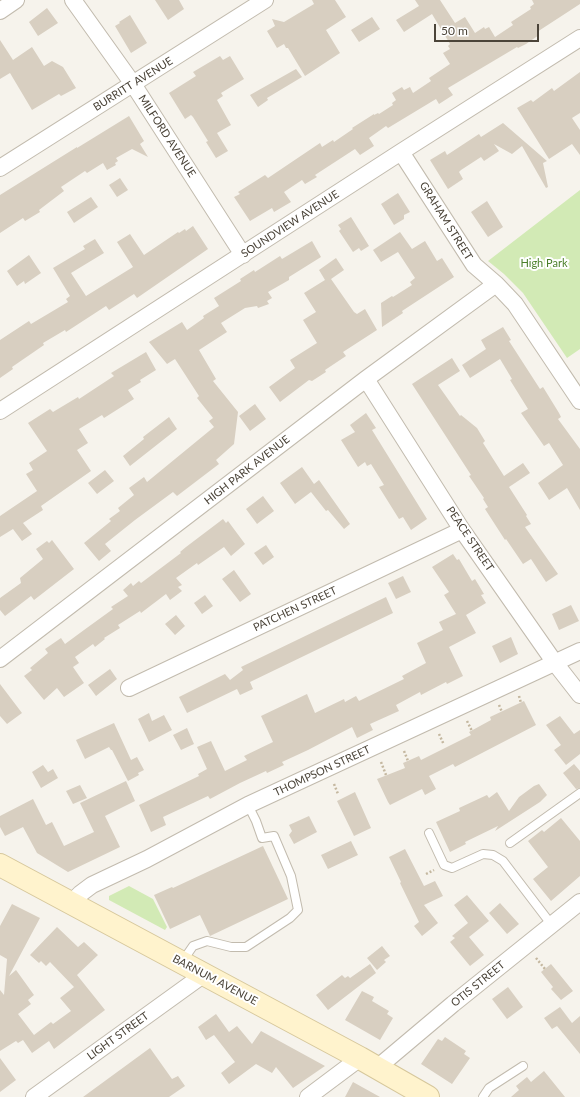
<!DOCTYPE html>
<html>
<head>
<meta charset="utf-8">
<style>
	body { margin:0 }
	#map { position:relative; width:580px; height:1097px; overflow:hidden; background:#f6f3ec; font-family:Lato,sans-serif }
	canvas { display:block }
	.scale { position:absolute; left:434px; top:24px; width:105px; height:18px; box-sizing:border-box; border:2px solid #4b4439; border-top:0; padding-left:5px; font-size:12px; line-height:14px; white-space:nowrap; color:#4b4439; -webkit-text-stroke:3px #fff; paint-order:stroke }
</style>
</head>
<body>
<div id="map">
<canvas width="580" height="1097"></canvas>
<div class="scale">50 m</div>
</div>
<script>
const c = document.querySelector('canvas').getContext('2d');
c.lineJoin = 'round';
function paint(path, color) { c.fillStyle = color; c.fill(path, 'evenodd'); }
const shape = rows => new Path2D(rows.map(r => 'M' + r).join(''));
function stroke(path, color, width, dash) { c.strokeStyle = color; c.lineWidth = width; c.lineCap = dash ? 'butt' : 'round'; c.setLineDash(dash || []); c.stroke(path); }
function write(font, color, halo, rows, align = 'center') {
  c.font = font + ' Lato,sans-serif'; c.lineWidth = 4; c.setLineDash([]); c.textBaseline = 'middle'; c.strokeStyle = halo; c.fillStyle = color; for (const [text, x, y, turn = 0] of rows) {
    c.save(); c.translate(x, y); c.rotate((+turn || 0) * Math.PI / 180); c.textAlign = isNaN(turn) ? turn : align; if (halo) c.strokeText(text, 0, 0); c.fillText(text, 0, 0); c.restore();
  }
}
paint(shape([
	[580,190,580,349,567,358,523,293,504,274,488,261],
	[129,886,153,899,167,927,165,930,109,900,109,896]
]), '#d2eab5');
paint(shape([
	[155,0,179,0,184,9,168,20],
	[312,0,335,0,346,17,326,30,340,53,305,76,288,48,286,48,284,44,277,48,267,31,275,26,272,19,284,22,314,4],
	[415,0,440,0,455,23,465,17,475,33,484,27,485,29,489,27,495,37,513,25,511,22,531,9,530,7,534,4,532,0,580,0,580,4,537,32,539,35,526,44,518,48,517,47,448,88,453,95,439,104,436,99,388,128,386,126,369,138,374,146,360,155,355,149,315,175,317,177,305,184,302,180,284,192,291,202,274,212,272,208,250,221,234,197,240,194,238,192,265,175,268,178,320,143,322,147,333,140,334,142,353,129,352,128,374,114,374,115,378,113,379,114,393,105,392,103,396,100,392,93,402,87,404,90,410,87,413,93,431,81,429,78,450,64,443,53,450,49,448,46,450,44,432,14,404,32,396,20,419,6],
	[47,8,58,23,38,36,29,22],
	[130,15,147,43,131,53,115,26,120,23,119,22],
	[372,17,380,29,359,42,351,30],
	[0,40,13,60,32,47,44,66,52,61,63,67,76,88,61,96,59,94,32,110,10,73,0,79],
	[220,56,223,60,230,56,244,79,221,93,223,96,217,100,231,125,217,133,228,151,216,158,206,142,208,141,193,117,191,115,185,119,169,93,196,76,193,72],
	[296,69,302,77,267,98,268,100,258,107,250,95],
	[580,72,580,113,572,118,580,130,580,155,572,144,549,159,517,108,531,100,533,102,552,88,554,91],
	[129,116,144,141,140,144,148,157,132,149,116,158,118,161,115,163,116,165,107,170,103,163,87,173,85,171,61,187,64,191,39,210,40,212,25,221,23,218,0,233,0,195,77,147,77,148],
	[503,123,547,161,543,163,548,187,546,188,522,146,512,154,494,144,499,151,484,161,481,157,461,170,459,172,463,179,448,189,430,160,445,151,447,155,479,134,481,137],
	[120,178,128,190,117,197,109,185],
	[398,193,410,212,404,215,404,219,394,225,381,204],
	[91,197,98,207,74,223,67,212],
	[487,201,503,227,488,237,471,212],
	[351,217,369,246,361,251,359,248,353,252,339,231,341,229,338,225],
	[193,226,208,249,137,298,134,294,109,310,106,306,66,332,65,330,43,343,44,345,12,367,13,369,0,378,0,340,29,321,31,324,68,302,66,299,70,296,53,268,85,249,83,246,95,239,104,253,71,273,86,296,133,267,117,242,130,234,144,255,178,232,179,233,185,229,186,231],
	[400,232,412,249,425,241,437,261,442,258,454,277,402,311,403,313,382,327,381,303,392,296,393,297,412,285,410,282,415,278,398,252,381,262,373,250],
	[312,241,321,257,289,277,289,280,268,292,272,298,267,301,269,304,258,308,257,306,245,308,221,323,227,332,199,350,216,379,213,381,238,412,234,444,216,460,219,464,177,496,173,492,135,520,105,544,111,551,99,561,84,543,111,521,109,519,120,511,118,508,134,495,129,488,144,477,147,482,214,427,209,421,213,418,197,398,199,396,175,359,167,364,149,342,182,322,187,330,204,318,203,316,219,306,214,298,241,281,240,279,254,270,255,272,280,256,282,259],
	[29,255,41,273,25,284,24,281,17,286,7,271],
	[336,258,344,270,331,279,354,312,357,314,365,309,377,330,343,352,346,356,325,370,326,372,312,381,309,380,280,402,269,387,295,368,290,360,317,343,303,320,316,312,304,293,325,280,319,270],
	[503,327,511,340,509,341,540,389,543,387,559,413,561,417,558,419,580,449,580,510,567,488,549,500,538,483,563,465,549,443,544,446,521,413,528,409,510,380,512,379,500,359,470,378,462,365,486,349,481,340],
	[146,352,156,370,140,380,141,382,128,390,134,399,104,418,102,415,79,429,88,443,77,450,91,471,41,506,43,510,23,523,32,534,22,541,13,529,0,537,0,516,37,491,26,474,33,470,29,463,47,451,28,423,50,409,53,412,78,397,79,399,114,376,111,373],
	[452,358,460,371,438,385,460,416,461,415,477,428,485,441,483,443,504,476,523,463,530,473,509,487,527,515,526,516,531,524,525,527,558,574,546,582,531,559,523,564,506,539,505,540,485,509,488,507,483,499,484,498,469,476,471,475,412,384],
	[255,404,266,419,250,431,239,416],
	[366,413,376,428,372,430,427,519,411,530,403,517,399,519,379,487,384,485,371,464,367,466,365,462,358,467,341,440,355,432,350,425],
	[169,417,177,429,130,466,123,456,144,439,143,437],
	[302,467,314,484,319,480,350,524,344,529,328,510,326,511,311,492,295,504,280,483],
	[105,470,114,481,97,494,88,483],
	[263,496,274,511,257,524,246,509],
	[223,519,226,523,228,521,245,544,231,556,224,547,198,565,197,563,176,578,182,585,178,587,182,591,170,600,166,594,141,613,140,611,118,625,120,628,104,638,105,639,95,647,93,644,75,657,79,663,73,667,84,683,64,697,57,688,44,700,24,676,32,670,30,668,48,653,45,649,61,638,65,644,84,630,113,609,111,607,128,596,123,590,131,583,133,586,139,581,141,583,181,553,180,552,186,547],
	[52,540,74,569,34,600,31,596,5,616,0,610,0,598,21,583,20,578,43,559,36,549,47,541,49,543],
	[266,545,274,557,263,565,254,553],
	[453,554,457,560,459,559,472,581,475,579,484,594,481,595,486,603,466,615,476,633,449,647,463,676,447,684,446,682,421,695,420,692,396,705,399,711,370,724,373,730,357,738,352,727,308,750,282,762,284,765,267,773,266,771,240,783,210,799,208,796,163,817,166,825,151,832,139,805,199,776,198,774,207,769,197,747,211,741,225,771,247,760,244,756,273,742,261,716,307,694,315,713,344,699,345,702,356,696,359,701,404,679,402,676,426,663,417,643,443,630,439,622,456,614,444,595,449,592,432,567],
	[234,570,251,594,240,602,222,579],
	[403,576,411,592,396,599,388,583],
	[205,595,213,606,202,614,194,603],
	[386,597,393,613,250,682,253,689,240,695,237,689,187,713,179,697,225,674,230,680,243,670,241,667],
	[571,605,579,621,559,630,552,614],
	[176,615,185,626,175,635,165,624],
	[511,637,518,654,500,663,492,646],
	[110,669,117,679,96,696,88,685],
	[0,684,22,713,7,724,0,716],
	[524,701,536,725,455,767,453,764,429,776,436,789,425,795,422,789,390,805,388,802,377,779,405,768,403,763,419,756,421,760,471,735,469,732,491,720,490,717],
	[149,713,152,721,164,715,172,730,149,742,138,719],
	[560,716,574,734,580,730,580,754,566,765,554,750,561,745,546,725],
	[114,723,131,760,137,757,144,770,138,773,139,775,128,781,112,750,111,750,109,747,85,759,76,740],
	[187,728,194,744,181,750,173,735],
	[574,764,580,771,580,788,576,789,563,773],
	[43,765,48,772,53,769,58,778,41,788,32,772],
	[126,781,135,801,105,816,120,847,68,872,37,853,23,827,5,836,0,827,0,816,33,799,46,825,52,822,64,846,94,832,80,803],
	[539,784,547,795,540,802,495,831,498,826,465,842,466,844,450,852,436,822,460,811,459,808,487,795,489,798,497,792,509,811,519,797,534,786],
	[80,785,87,798,73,804,66,791],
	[355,792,371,828,354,836,337,801],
	[309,816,317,832,294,844,289,835,292,831,289,825],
	[561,818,580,841,580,876,551,901,533,879,548,867,528,841,542,830,544,832],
	[351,841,358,855,328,869,321,855],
	[263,846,288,899,210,936,200,915,170,929,154,895,172,887,173,888],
	[405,849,424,886,435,881,443,896,424,905,438,923,422,936,414,926,419,922,400,883,401,882,389,857],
	[467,895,489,921,469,937,484,955,470,966,450,942,455,938,452,936,468,923,454,905],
	[500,903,519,924,507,934,489,913],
	[12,904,40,918,9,976,16,970,34,995,28,1000,31,1004,18,1014,34,1035,51,1022,53,1024,71,1011,60,998,74,987,50,962,46,966,41,961,39,963,30,955,57,927,78,947,84,942,98,955,77,975,105,1010,54,1049,49,1041,32,1053,23,1040,18,1043,16,1041,0,1051,0,990,4,995,7,959,0,955,0,926],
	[382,946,390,956,384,960,386,962,377,970,367,958],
	[370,964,376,973,328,1010,316,995,342,975,345,978,348,976,350,978],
	[551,964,573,991,561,1000,551,989,553,987,541,972],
	[508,987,523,1007,507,1019,492,999],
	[362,991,374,997,372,1001,389,1011,387,1014,393,1018,380,1040,345,1020],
	[560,1007,572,1023,580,1016,580,1054,557,1026,552,1029,544,1018],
	[216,1014,229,1032,237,1026,252,1044,261,1031,325,1066,293,1088,276,1067,272,1073,256,1064,229,1084,221,1073,235,1062,214,1035,206,1040,198,1027],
	[445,1037,466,1051,464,1054,470,1058,452,1084,421,1064,438,1039,442,1041],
	[150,1048,172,1079,178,1076,185,1086,169,1097,83,1097],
	[0,1058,16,1080,0,1092],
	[544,1071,565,1097,511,1097,519,1090,516,1086,527,1077,531,1082],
	[353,1082,380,1097,345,1097]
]), '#d8cfc1');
const lane = shape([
	[429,833,444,865,452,868,483,854,493,855,503,861,551,924],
	[510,843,580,793],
	[182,962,193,946,207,941,231,947,246,947,290,918,298,910,291,876,274,836,262,838,256,821,248,805],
	[483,1097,489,1088,523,1066]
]);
const street = shape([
	[73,0,133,84,243,255],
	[0,11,16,0],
	[401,152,474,265,496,284,515,304,580,401],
	[0,168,265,0],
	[366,379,462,530,555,663,580,695],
	[0,411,401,152,580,38],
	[0,659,366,379,496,284],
	[129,688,462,530],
	[71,903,80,894,92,885,147,859,248,805,580,651],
	[377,1068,453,1004,580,902],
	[34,1097,203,975],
	[308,1097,360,1058]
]);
const secondary = shape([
	[0,865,360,1058,428,1097]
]);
stroke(lane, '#c2bbae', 10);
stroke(street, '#c2bbae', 18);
stroke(secondary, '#d6c79b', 24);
stroke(shape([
	[519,696,521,703],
	[499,705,502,712],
	[467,721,472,731],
	[439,734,444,745],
	[404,751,408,761],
	[381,762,386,775],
	[334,784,338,794],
	[426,874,434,870],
	[536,958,545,969]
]), '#c4b79f', 2.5, [2, 2]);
stroke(lane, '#fff', 8);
stroke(street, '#fff', 16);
stroke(secondary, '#fff3cd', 22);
write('11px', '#4b4439', '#fff', [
	["BURRITT AVENUE",133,84,-32],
	["MILFORD AVENUE",167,136,57],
	["GRAHAM STREET",446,221,58],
	["SOUNDVIEW AVENUE",290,224,-33],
	["HIGH PARK AVENUE",247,470,-38],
	["PEACE STREET",470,539,56],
	["PATCHEN STREET",295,609,-25],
	["THOMPSON STREET",322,771,-25],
	["BARNUM AVENUE",215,980,28],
	["OTIS STREET",478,984,-39],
	["LIGHT STREET",118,1036,-36]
]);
write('11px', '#4a7f2a', '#fff', [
	["High Park",544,263]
]);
</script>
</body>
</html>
